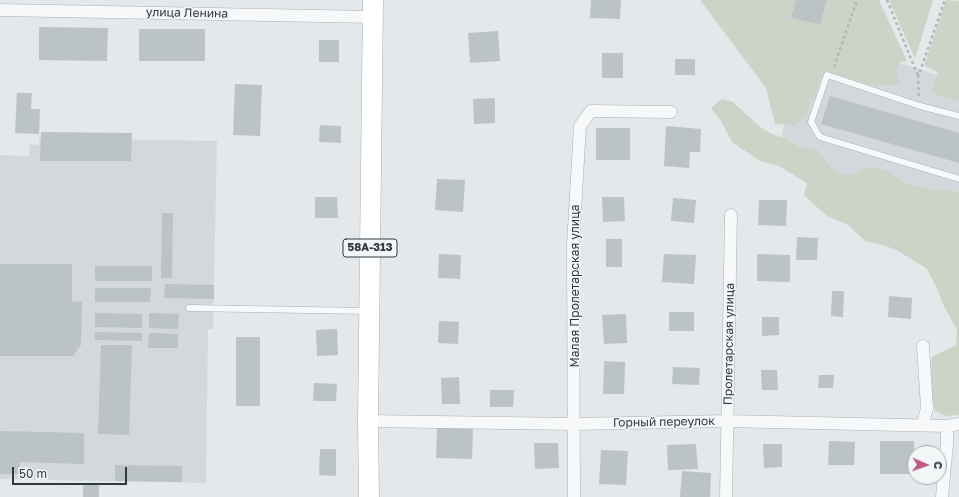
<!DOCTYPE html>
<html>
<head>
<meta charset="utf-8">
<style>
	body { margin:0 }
	#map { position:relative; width:959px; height:497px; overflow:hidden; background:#e4e8ea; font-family:"Golos Text",sans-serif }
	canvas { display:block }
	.north { position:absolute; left:907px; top:445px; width:40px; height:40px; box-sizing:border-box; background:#f3f6f7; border:1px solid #a4abae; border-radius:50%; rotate:92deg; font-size:11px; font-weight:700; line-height:16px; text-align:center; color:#2d3a41 }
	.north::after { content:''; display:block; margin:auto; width:14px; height:18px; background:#c05785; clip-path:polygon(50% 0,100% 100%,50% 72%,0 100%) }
	.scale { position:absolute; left:12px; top:467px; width:115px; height:18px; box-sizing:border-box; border:2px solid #2d3a41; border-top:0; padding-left:5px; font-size:12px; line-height:14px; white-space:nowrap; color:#2d3a41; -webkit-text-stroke:3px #f3f6f7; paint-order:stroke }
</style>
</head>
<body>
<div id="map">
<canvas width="959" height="497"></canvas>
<div class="north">С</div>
<div class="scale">50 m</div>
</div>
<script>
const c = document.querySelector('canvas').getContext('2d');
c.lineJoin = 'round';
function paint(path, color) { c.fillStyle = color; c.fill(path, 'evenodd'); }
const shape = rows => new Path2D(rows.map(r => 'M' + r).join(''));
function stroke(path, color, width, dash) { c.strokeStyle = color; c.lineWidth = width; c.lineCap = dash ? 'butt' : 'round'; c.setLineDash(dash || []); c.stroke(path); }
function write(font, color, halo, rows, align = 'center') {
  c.font = font + ' "Golos Text",sans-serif'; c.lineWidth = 3; c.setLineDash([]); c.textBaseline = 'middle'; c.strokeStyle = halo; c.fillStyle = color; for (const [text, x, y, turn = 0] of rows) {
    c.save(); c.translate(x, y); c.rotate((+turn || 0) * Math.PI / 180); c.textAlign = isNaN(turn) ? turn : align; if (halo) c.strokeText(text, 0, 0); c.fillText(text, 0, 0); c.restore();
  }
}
paint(shape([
	[801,31,959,82,959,239,832,191,782,137],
	[39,138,217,141,213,329,208,329,206,483,0,479,0,155,29,156,30,144,39,145]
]), '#d2d8dc');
paint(shape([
	[700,0,879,0,907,61,900,62,896,71,900,85,878,85,877,86,824,71,805,117,795,125,775,124,766,88],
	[889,0,933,0,915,59],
	[946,0,959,1,959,101,931,93,938,72,924,66],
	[722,99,733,102,760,127,772,134,784,138,799,147,818,150,824,159,831,168,840,173,852,174,863,169,872,168,882,169,888,171,901,181,914,186,935,190,948,190,959,192,959,415,946,416,935,411,932,393,931,371,932,357,956,345,957,330,944,306,938,291,927,269,898,251,886,246,865,241,848,225,827,216,820,210,804,195,807,183,779,166,760,161,732,142,721,121,711,108]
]), '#cdd3c6');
paint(shape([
	[591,0,621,0,620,19,590,18],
	[796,0,827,0,820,24,791,18],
	[39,27,108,28,107,61,39,60],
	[139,29,205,29,205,61,139,61],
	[498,31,500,61,470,63,468,33],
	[319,40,339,40,339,62,319,62],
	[602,53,623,53,623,78,602,78],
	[675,59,695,59,695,75,675,75],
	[235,84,262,85,260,136,233,135],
	[17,93,32,93,31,109,40,109,39,134,15,133],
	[830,96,959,133,959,163,821,124],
	[495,98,495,123,474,124,473,99],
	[320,125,341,126,341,143,319,142],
	[666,126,701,129,700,152,690,152,689,168,664,166],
	[596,128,630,128,630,160,596,160],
	[41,132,132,133,131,161,40,161],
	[437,179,465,180,463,212,435,210],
	[315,197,337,197,338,218,315,218],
	[602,197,624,197,625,221,603,222],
	[673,198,696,200,694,223,671,221],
	[759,200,787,200,786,226,758,225],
	[162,213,173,213,172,278,161,278],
	[797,237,818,238,817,260,796,260],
	[606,239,622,239,622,267,606,267],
	[439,254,461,255,460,279,438,278],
	[664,254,696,255,694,284,662,282],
	[757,254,790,255,790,282,757,281],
	[0,264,72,264,72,302,82,301,81,345,73,356,0,356],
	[95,266,152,266,152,281,95,281],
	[165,284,214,285,214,299,164,298],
	[95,288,151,288,150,302,95,302],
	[832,291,844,291,843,317,831,316],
	[889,296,912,298,911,319,888,317],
	[669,312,694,312,694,331,669,331],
	[95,313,142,314,142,328,95,327],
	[149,313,179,314,178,329,149,328],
	[626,314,627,343,604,344,602,315],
	[762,317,779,317,779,335,762,336],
	[439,321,459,322,458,344,438,343],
	[337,329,338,355,317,356,316,330],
	[95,332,142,333,142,341,95,340],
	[149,333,178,334,178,348,148,348],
	[236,337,260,337,260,406,236,406],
	[101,345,132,345,129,435,98,434],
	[604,361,625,362,624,394,603,394],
	[673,367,700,368,699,385,672,384],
	[761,370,777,370,778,390,762,390],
	[819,375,834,375,833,388,818,388],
	[459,377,460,404,442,404,441,378],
	[314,383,337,384,336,401,313,401],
	[490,390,514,390,513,407,490,407],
	[437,427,473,428,472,459,436,458],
	[0,431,84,433,84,464,20,462,20,474,0,474],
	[829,441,855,442,854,465,828,465],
	[880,441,914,441,915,474,880,474],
	[534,443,558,443,559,468,535,469],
	[696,444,698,469,668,470,667,445],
	[763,444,782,444,782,467,764,468],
	[320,449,336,449,336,476,319,475],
	[601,450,628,451,626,485,599,484],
	[115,465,182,466,182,482,115,481],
	[682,471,711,473,710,497,680,497],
	[83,484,99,484,99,497,83,497]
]), '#bbc3c6');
const lane = shape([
	[959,116,920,106,827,75,811,122,820,137,959,179],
	[189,308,366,311]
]);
const street = shape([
	[0,10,373,17],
	[923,346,927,408,923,424],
	[368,421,574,424,727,421,947,426,959,424],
	[574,497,573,245,580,126,591,111,671,112],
	[726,497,731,215],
	[942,497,947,444,947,426]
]);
const primary = shape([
	[369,497,368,421,373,0]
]);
stroke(lane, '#a9b0b4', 7);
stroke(street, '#a9b0b4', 13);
stroke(primary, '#a4afb4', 21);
stroke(shape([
	[887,0,918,76],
	[834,67,857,0],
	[919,96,918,77,945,0]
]), '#b2b7ba', 2.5, [3, 3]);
stroke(lane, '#f6f8f9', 6);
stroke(street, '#f6f8f9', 12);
stroke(primary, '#fff', 20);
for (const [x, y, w] of [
	[370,248,54]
]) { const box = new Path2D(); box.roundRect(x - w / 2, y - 9, w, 18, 3); c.fillStyle = '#f3f6f7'; c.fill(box); stroke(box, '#2d3a41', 1); }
write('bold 11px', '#2d3a41', null, [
	["58А-313",370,248]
]);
write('12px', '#2d3a41', '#f3f6f7', [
	["улица Ленина",187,13,1],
	["Малая Пролетарская улица",575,286,-90],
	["Пролетарская улица",729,344,-89],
	["Горный переулок",664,422,-1]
]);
</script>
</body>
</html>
